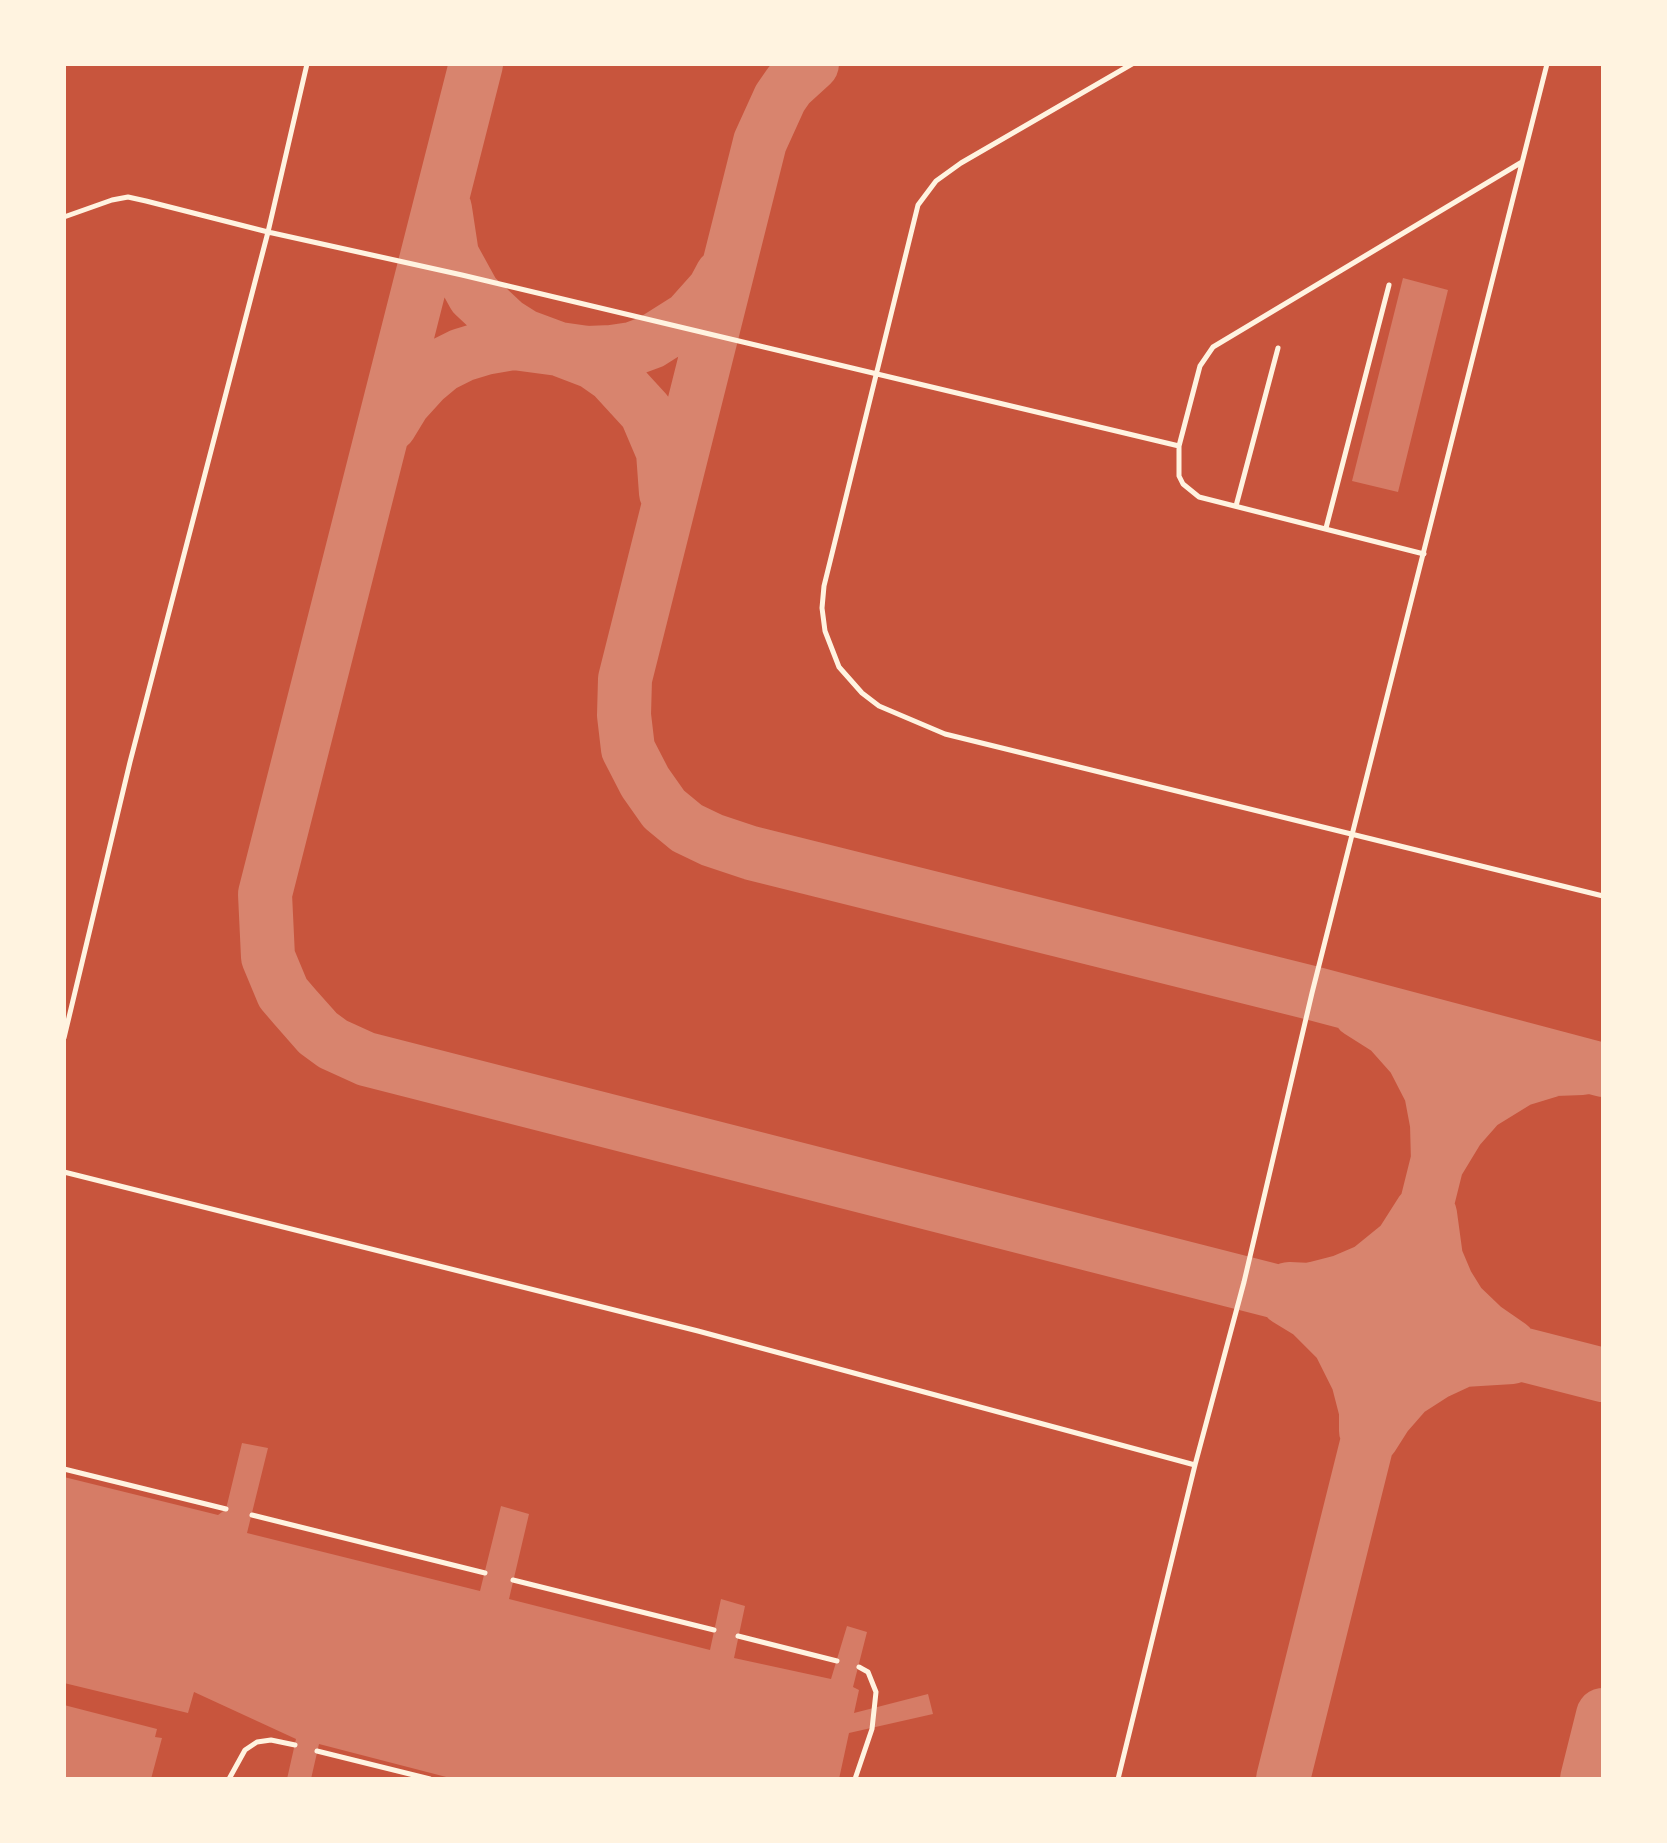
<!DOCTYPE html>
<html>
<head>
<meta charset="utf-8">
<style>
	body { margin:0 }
	#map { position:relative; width:1667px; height:1843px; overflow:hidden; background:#c8553d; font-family:"Alegreya Sans",sans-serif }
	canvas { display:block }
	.frame { position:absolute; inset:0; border:66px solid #fff3e0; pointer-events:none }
</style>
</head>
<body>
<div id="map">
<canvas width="1667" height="1843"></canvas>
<div class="frame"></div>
</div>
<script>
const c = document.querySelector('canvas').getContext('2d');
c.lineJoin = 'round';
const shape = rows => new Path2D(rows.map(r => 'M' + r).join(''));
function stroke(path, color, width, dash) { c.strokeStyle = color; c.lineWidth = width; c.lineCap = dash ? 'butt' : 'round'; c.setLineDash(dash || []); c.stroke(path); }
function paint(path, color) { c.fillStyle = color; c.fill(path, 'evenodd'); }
stroke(shape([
	[476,64,265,894,268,957,283,993,295,1007,318,1033,333,1044,366,1059,1603,1375],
	[812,64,789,85,780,98,760,142,625,679,624,715,628,749,645,782,664,809,687,828,712,840,751,853,1312,993,1603,1070],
	[445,209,452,255,474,295,505,324,524,336,559,349,587,353,612,352,632,349,651,342,689,318,714,290,722,275],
	[390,425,404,402,424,380,442,365,462,355,485,348,514,343,559,349,593,362,613,376,646,412,663,452,666,493],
	[1359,1011,1389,1030,1413,1057,1431,1092,1437,1124,1438,1162,1458,1129,1480,1104,1519,1080,1555,1069,1582,1068],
	[1430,1214,1436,1258,1447,1284,1460,1305,1484,1328,1510,1346],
	[1289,1289,1310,1290,1341,1282,1369,1270,1401,1244,1422,1211],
	[1287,1299,1310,1313,1339,1342,1358,1380,1366,1411,1366,1431],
	[1372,1437,1386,1415,1407,1391,1435,1373,1463,1360,1512,1357],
	[1283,1779,1469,1035],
	[1587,1779,1603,1715]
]), '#d8846e', 54);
paint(shape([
	[1403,278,1448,290,1398,492,1352,481],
	[242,1443,268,1448,247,1533,480,1591,501,1506,529,1514,509,1599,710,1650,721,1599,745,1606,734,1658,831,1679,847,1626,867,1632,853,1687,859,1690,854,1713,928,1694,933,1714,849,1733,839,1779,454,1779,319,1744,311,1779,287,1779,296,1739,194,1692,188,1713,64,1683,64,1477,218,1515,226,1509],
	[64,1705,157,1729,155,1737,162,1738,151,1779,64,1779]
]), '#d67c66');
stroke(shape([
	[1132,64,961,163,936,181,918,205,824,586,822,608,825,631,839,667,862,693,879,706,945,734,1603,896],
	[64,217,112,200,128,197,146,201,268,232,462,275,1179,446],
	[1236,506,1278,348],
	[1326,528,1389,285],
	[1424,554,1199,497,1183,484,1179,476,1179,446,1200,366,1213,347,1522,162],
	[64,1038,130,762,268,232,307,64],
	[64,1172,698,1331,1195,1465],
	[64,1469,226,1509],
	[252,1515,485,1573],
	[513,1580,714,1630],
	[738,1636,837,1661],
	[317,1751,430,1779],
	[229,1779,245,1750,257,1742,271,1740,295,1745],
	[855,1779,872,1729,876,1692,868,1672,859,1667],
	[1118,1779,1195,1465,1244,1282,1312,993,1547,64]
]), '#fff3e0', 5);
</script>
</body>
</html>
